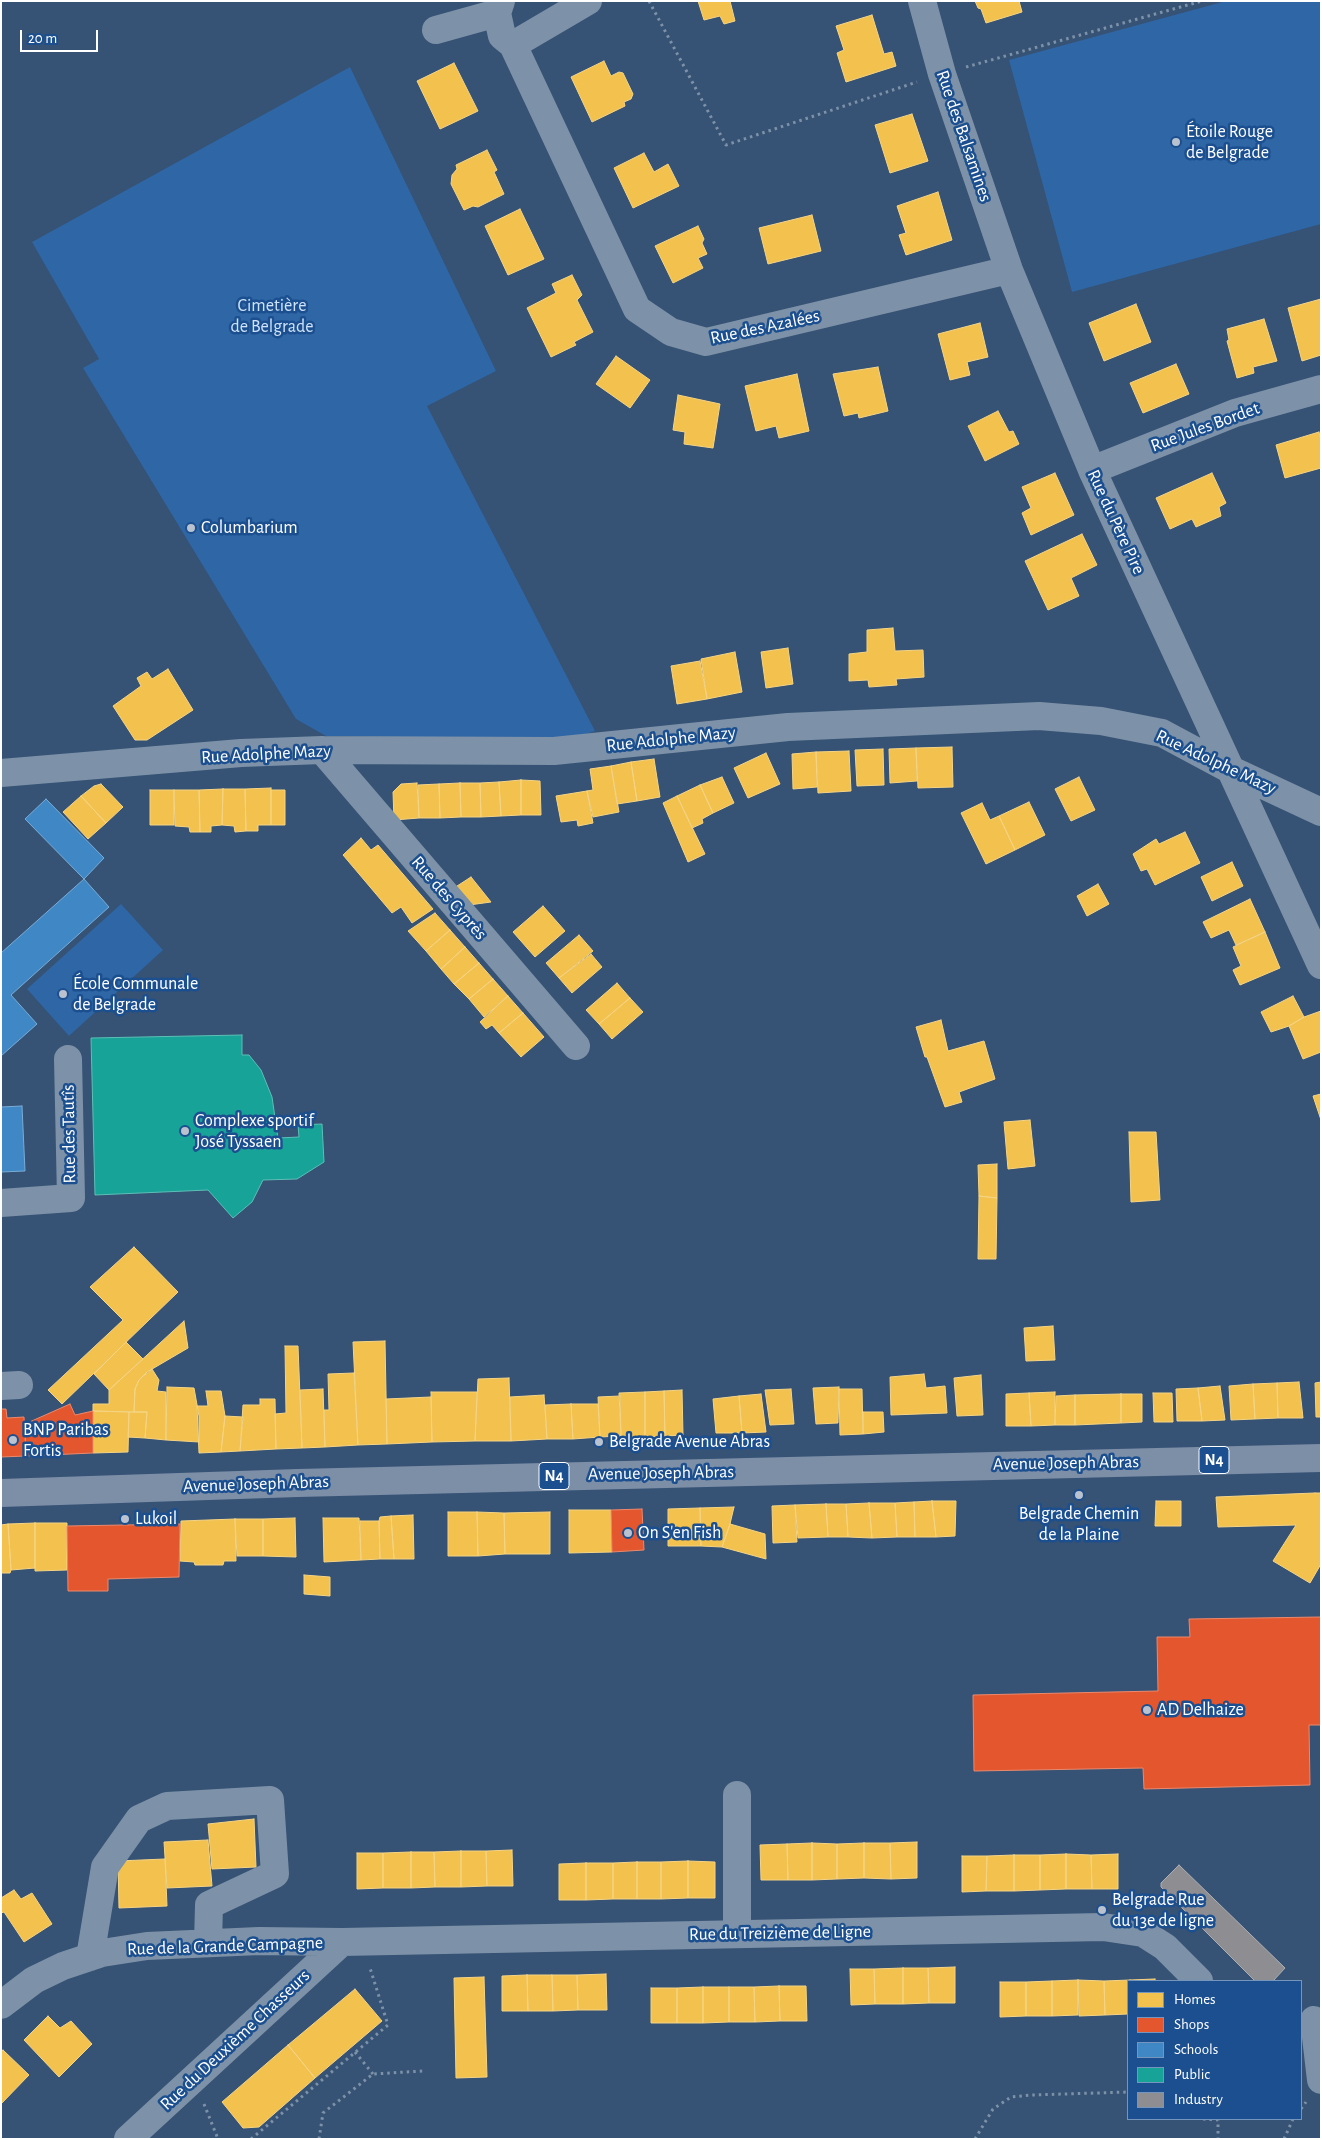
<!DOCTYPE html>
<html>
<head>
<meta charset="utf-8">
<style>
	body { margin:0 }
	#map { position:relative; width:1322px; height:2140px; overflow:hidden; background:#365274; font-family:"Alegreya Sans",sans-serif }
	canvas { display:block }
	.frame { position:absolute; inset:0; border:2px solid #fff; pointer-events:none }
	.legend { position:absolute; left:1127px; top:1980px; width:175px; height:140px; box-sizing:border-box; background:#1b4f8f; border:1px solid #7695bc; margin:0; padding:6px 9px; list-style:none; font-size:15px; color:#fff }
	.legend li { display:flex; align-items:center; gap:10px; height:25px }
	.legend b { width:25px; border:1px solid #7695bc }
	.scale { position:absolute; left:20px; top:30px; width:78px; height:22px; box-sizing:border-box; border:2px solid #fff; border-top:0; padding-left:6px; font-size:15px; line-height:18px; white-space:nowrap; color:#fff; -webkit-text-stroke:4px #1b4f8f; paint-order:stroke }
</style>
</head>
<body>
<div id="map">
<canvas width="1322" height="2140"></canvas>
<div class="frame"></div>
<ul class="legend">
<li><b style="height:14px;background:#f2c14e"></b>Homes</li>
<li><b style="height:14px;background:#e4572e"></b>Shops</li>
<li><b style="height:14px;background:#3f88c5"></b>Schools</li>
<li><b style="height:14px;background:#17a398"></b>Public</li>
<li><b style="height:14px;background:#8d8d92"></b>Industry</li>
</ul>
<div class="scale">20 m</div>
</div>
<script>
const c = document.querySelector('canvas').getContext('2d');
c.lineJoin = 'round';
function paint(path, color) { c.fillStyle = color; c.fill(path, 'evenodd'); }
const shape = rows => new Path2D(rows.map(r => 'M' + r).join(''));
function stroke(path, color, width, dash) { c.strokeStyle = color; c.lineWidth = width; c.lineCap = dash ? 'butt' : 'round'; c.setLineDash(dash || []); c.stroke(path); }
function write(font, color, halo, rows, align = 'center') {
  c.font = font + ' "Alegreya Sans",sans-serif'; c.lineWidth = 5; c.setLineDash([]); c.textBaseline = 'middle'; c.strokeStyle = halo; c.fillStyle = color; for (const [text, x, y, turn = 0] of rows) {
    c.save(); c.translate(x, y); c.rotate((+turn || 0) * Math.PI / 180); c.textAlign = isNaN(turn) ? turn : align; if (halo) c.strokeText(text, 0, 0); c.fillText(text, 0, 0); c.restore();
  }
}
paint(shape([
	[1226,1,1321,1,1321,224,1072,292,1009,60],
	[350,67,496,371,427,406,595,731,572,739,326,736,296,719,83,368,99,359,32,242],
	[121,904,163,950,69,1036,27,989]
]), '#2f66a5');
const homes = shape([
	[698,1,730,1,735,21,724,24,720,16,704,20,698,1],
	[975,1,1019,1,1022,12,986,23,981,9,978,8,975,1],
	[872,15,884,54,892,52,896,66,846,82,837,53,844,50,836,26,872,15],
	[604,61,611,76,619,72,623,73,633,94,631,99,624,102,625,106,592,122,571,77,604,61],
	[454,63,478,111,440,129,417,81,454,63],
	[912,114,928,161,890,173,875,125,912,114],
	[487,150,497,170,494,172,504,194,478,207,473,206,464,210,451,184,452,175,457,169,456,165,487,150],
	[644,153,654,172,668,164,679,186,633,208,614,168,644,153],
	[938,192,952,240,906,255,899,235,906,233,897,206,938,192],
	[520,209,544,259,508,275,485,226,520,209],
	[812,215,821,251,768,264,759,228,812,215],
	[698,226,704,239,702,243,707,254,698,258,703,268,673,283,655,246,698,226],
	[572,275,582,295,577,300,593,332,574,342,576,345,551,357,527,308,556,293,552,284,572,275],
	[1321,299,1321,355,1302,361,1288,308,1321,299],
	[1136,304,1151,342,1104,361,1089,323,1136,304],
	[1264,319,1277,361,1253,367,1254,373,1237,378,1227,341,1229,340,1227,329,1264,319],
	[980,323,988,357,967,362,970,375,950,380,938,334,980,323],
	[616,356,650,380,630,408,596,384,616,356],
	[1176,364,1189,394,1143,413,1130,383,1176,364],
	[878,367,888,411,859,418,858,413,844,416,833,374,878,367],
	[797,374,809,431,779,438,776,426,756,431,745,386,797,374],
	[678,395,720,404,713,448,684,444,685,432,673,430,678,395],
	[998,411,1009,432,1013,431,1019,444,985,461,968,426,998,411],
	[1319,432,1321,440,1321,468,1285,478,1276,445,1319,432],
	[1055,473,1074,515,1031,535,1022,513,1031,508,1022,487,1055,473],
	[1212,473,1226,503,1219,507,1221,516,1196,527,1192,519,1170,529,1156,498,1212,473],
	[1082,534,1097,565,1071,578,1079,596,1048,610,1025,561,1082,534],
	[893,628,895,651,923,650,924,677,896,679,897,685,869,687,868,680,849,681,849,654,867,652,867,630,893,628],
	[788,648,793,684,766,688,761,652,788,648],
	[735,652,742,692,707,699,701,659,735,652],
	[700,661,707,699,677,704,671,666,700,661],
	[168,669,193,710,147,740,135,740,113,706,141,686,137,678,147,672,152,679,168,669],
	[952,747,953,787,918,788,916,748,952,747],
	[916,748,917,781,890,783,889,749,916,748],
	[883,749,884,785,857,786,855,750,883,749],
	[849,751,851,791,818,793,816,752,849,751],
	[816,752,817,787,793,789,792,754,816,752],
	[766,753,780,784,748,798,734,768,766,753],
	[654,759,660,797,637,801,631,762,654,759],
	[631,762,637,801,617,804,611,766,631,762],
	[611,766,619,812,593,817,587,791,593,790,590,769,611,766],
	[722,777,734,803,713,813,700,785,722,777],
	[1079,777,1095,810,1071,821,1055,789,1079,777],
	[521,780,521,815,501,816,499,782,521,780],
	[521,780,540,781,541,815,521,815,521,780],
	[499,782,501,816,481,817,480,783,499,782],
	[417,783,419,818,394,820,393,792,401,784,417,783],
	[460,783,480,783,481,817,461,817,460,783],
	[460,783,461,817,440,818,439,784,460,783],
	[101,784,123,807,106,823,81,796,94,786,101,784],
	[439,784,440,818,419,818,418,785,439,784],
	[700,785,713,813,702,819,703,823,692,828,677,796,700,785],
	[271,788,271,825,258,825,258,831,246,831,245,789,271,788],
	[223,789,245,789,246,831,235,832,234,826,222,825,223,789],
	[223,789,222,825,211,826,211,832,200,832,199,790,223,789],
	[150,790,174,790,174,825,150,825,150,790],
	[174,790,199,790,200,832,190,832,189,827,175,826,174,790],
	[271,790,285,790,285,825,271,825,271,790],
	[587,791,593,823,578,826,577,820,561,822,556,796,587,791],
	[81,796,106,823,88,839,63,812,81,796],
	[677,796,705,854,688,862,663,803,677,796],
	[1029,802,1045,835,1015,850,999,816,1029,802],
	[982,803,990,820,999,816,1015,850,986,864,961,813,982,803],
	[1185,832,1200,863,1155,885,1147,869,1141,871,1133,854,1156,839,1159,844,1185,832],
	[361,838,371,850,378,845,433,909,412,923,401,907,392,913,343,855,361,838],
	[1232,862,1243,886,1212,901,1201,877,1232,862],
	[471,877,491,902,469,905,454,888,471,877],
	[1098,884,1109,904,1087,916,1077,896,1098,884],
	[1250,899,1265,932,1236,945,1229,930,1211,938,1203,922,1250,899],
	[543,906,565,931,535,957,513,932,543,906],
	[435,913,450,930,426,951,408,931,435,913],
	[450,930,465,947,441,969,426,951,450,930],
	[1265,932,1280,968,1240,985,1233,970,1241,966,1233,947,1265,932],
	[579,935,593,951,559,978,546,963,579,935],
	[465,947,479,963,454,984,441,969,465,947],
	[591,954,602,967,572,993,559,978,591,954],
	[479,963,493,979,469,999,454,984,479,963],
	[493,979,508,996,484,1017,469,999,493,979],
	[617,983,630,998,599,1024,586,1010,617,983],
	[508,996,523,1013,499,1033,492,1025,486,1029,480,1022,508,996],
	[1293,996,1304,1017,1289,1026,1271,1032,1261,1012,1293,996],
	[630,998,643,1012,612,1039,599,1024,630,998],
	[1321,1011,1321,1052,1303,1059,1289,1026,1304,1017,1321,1011],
	[523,1013,544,1037,521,1057,499,1033,523,1013],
	[941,1020,948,1051,984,1041,995,1079,959,1092,962,1102,945,1107,927,1057,925,1057,916,1027,941,1020],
	[1321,1094,1321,1120,1313,1096,1321,1094],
	[1030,1120,1035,1166,1008,1169,1004,1122,1030,1120],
	[1129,1132,1156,1132,1160,1200,1131,1202,1129,1132],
	[997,1164,997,1198,979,1196,978,1165,997,1164],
	[979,1196,997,1198,996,1259,978,1259,979,1196],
	[134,1247,178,1292,62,1404,48,1390,123,1320,90,1287,134,1247],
	[184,1321,188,1348,147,1372,139,1380,135,1389,134,1412,93,1411,93,1404,109,1404,109,1390,184,1321],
	[1053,1326,1055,1360,1026,1361,1024,1328,1053,1326],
	[385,1341,387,1444,358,1445,353,1342,385,1341],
	[126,1342,143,1359,109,1390,94,1374,126,1342],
	[285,1346,298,1346,302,1448,276,1449,275,1414,286,1413,285,1346],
	[152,1369,159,1380,157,1391,166,1392,166,1440,145,1438,147,1412,134,1412,135,1389,139,1380,152,1369],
	[354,1373,358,1445,325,1447,324,1410,329,1410,328,1374,354,1373],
	[924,1374,926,1388,945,1386,947,1413,891,1415,890,1377,924,1374],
	[981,1375,983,1415,957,1416,954,1378,981,1375],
	[509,1378,511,1441,475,1441,478,1379,509,1378],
	[1299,1382,1303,1418,1278,1418,1277,1383,1299,1382],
	[1321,1382,1321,1417,1316,1417,1315,1383,1321,1382],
	[1277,1383,1278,1418,1255,1419,1253,1384,1277,1383],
	[1253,1384,1255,1419,1231,1420,1229,1386,1253,1384],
	[1220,1386,1225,1420,1202,1421,1198,1388,1220,1386],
	[167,1387,194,1388,199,1416,199,1442,166,1440,167,1387],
	[839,1387,838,1423,816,1424,813,1388,839,1387],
	[1198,1388,1202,1421,1177,1421,1176,1389,1198,1388],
	[323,1389,325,1447,302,1448,300,1390,323,1389],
	[791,1389,794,1424,770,1425,765,1390,791,1389],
	[839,1389,862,1389,863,1434,840,1435,839,1389],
	[682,1390,683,1435,665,1436,664,1391,682,1390],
	[206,1391,221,1391,225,1416,221,1452,199,1453,197,1406,208,1406,206,1391],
	[664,1391,665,1436,645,1437,645,1392,664,1391],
	[431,1392,477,1392,475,1441,432,1442,431,1392],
	[645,1392,645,1437,621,1436,619,1393,645,1392],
	[1055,1392,1055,1425,1031,1426,1029,1393,1055,1392],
	[1029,1393,1031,1426,1006,1426,1006,1394,1029,1393],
	[1153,1393,1172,1393,1173,1422,1154,1422,1153,1393],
	[761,1394,766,1432,742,1433,739,1396,761,1394],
	[1121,1394,1142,1394,1142,1422,1121,1423,1121,1394],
	[1121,1394,1121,1423,1075,1425,1075,1395,1121,1394],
	[544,1395,547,1439,511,1441,510,1397,544,1395],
	[1075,1395,1075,1425,1055,1425,1056,1396,1075,1395],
	[620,1396,621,1436,600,1437,598,1397,620,1396],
	[739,1396,742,1433,716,1433,713,1399,739,1396],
	[431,1397,432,1442,387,1444,386,1399,431,1397],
	[260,1399,275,1399,276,1449,240,1451,243,1405,260,1405,260,1399],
	[571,1404,598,1404,600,1437,573,1439,571,1404],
	[571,1404,573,1439,547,1439,545,1405,571,1404],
	[93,1411,129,1412,128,1452,93,1453,93,1411],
	[129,1412,147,1412,145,1438,128,1437,129,1412],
	[863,1412,883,1412,884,1432,863,1434,863,1412],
	[225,1416,243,1417,240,1451,221,1452,225,1416],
	[1315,1493,1321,1493,1321,1564,1310,1583,1273,1561,1296,1525,1218,1527,1216,1497,1315,1493],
	[932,1501,936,1537,915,1537,914,1502,932,1501],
	[932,1501,956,1501,955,1536,936,1537,932,1501],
	[1156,1501,1181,1501,1181,1526,1155,1526,1156,1501],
	[914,1502,915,1537,897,1537,895,1503,914,1502],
	[869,1503,895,1503,897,1537,872,1538,869,1503],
	[869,1503,872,1538,848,1537,846,1504,869,1503],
	[826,1504,846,1504,848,1537,828,1537,826,1504],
	[826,1504,828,1537,798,1538,795,1505,826,1504],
	[795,1505,797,1542,773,1543,772,1506,795,1505],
	[734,1507,730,1524,722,1547,701,1546,700,1508,734,1507],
	[700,1508,701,1546,668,1546,668,1509,700,1508],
	[569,1510,611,1510,612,1552,569,1553,569,1510],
	[448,1512,477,1512,478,1556,448,1556,448,1512],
	[477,1512,504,1513,505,1554,478,1556,477,1512],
	[550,1512,550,1554,505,1554,504,1513,550,1512],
	[413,1515,414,1559,394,1559,391,1516,413,1515],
	[391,1516,394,1559,380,1559,379,1521,380,1517,391,1516],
	[295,1518,296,1557,263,1556,263,1519,295,1518],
	[323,1518,359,1518,361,1560,324,1562,323,1518],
	[235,1519,263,1519,263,1556,237,1556,235,1519],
	[235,1519,236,1561,224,1561,223,1565,195,1565,194,1562,180,1561,181,1521,235,1519],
	[360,1521,379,1521,380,1559,361,1560,360,1521],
	[35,1523,35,1568,11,1570,8,1524,35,1523],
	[35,1523,67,1523,67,1570,35,1571,35,1523],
	[8,1524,11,1570,10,1573,1,1573,1,1525,8,1524],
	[730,1524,765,1534,766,1559,722,1547,730,1524],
	[304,1575,330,1577,330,1596,304,1594,304,1575],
	[254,1819,256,1867,212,1869,208,1824,254,1819],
	[208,1840,212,1886,167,1888,164,1842,208,1840],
	[917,1842,917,1878,891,1879,890,1843,917,1842],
	[812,1843,812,1880,788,1880,787,1844,812,1843],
	[812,1843,837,1844,837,1879,812,1880,812,1843],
	[864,1843,864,1878,837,1879,837,1844,864,1843],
	[864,1843,890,1843,891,1879,864,1878,864,1843],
	[787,1844,788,1880,761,1880,760,1845,787,1844],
	[512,1850,513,1886,487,1886,486,1851,512,1850],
	[461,1851,461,1887,435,1887,434,1852,461,1851],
	[461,1851,486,1851,487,1886,461,1887,461,1851],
	[411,1852,411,1888,383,1888,383,1853,411,1852],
	[411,1852,434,1852,435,1887,411,1888,411,1852],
	[357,1853,383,1853,383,1888,357,1889,357,1853],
	[1066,1854,1066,1889,1040,1890,1040,1855,1066,1854],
	[1066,1854,1091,1855,1092,1889,1066,1889,1066,1854],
	[1118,1854,1118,1889,1092,1889,1091,1855,1118,1854],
	[1014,1855,1014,1891,986,1891,987,1856,1014,1855],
	[1014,1855,1040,1855,1040,1890,1014,1891,1014,1855],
	[962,1856,987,1856,986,1891,962,1892,962,1856],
	[165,1859,167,1906,119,1908,118,1861,165,1859],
	[688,1861,688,1898,661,1899,661,1862,688,1861],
	[688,1861,715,1862,715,1898,688,1898,688,1861],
	[637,1862,637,1899,613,1899,613,1863,637,1862],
	[637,1862,661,1862,661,1899,637,1899,637,1862],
	[586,1863,586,1900,559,1900,559,1864,586,1863],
	[586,1863,613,1863,613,1899,586,1900,586,1863],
	[14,1890,21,1899,32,1893,52,1924,24,1942,4,1912,1,1913,1,1898,14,1890],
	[955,1967,955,2003,929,2003,928,1968,955,1967],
	[903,1968,903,2004,875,2004,874,1969,903,1968],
	[903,1968,928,1968,929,2003,903,2004,903,1968],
	[850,1969,874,1969,875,2004,851,2005,850,1969],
	[606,1974,607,2010,578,2010,577,1975,606,1974],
	[527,1975,528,2011,502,2011,502,1976,527,1975],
	[527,1975,552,1975,553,2011,528,2011,527,1975],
	[552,1975,577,1975,578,2010,553,2011,552,1975],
	[484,1977,487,2077,456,2078,454,1978,484,1977],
	[1155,1979,1155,1981,1130,1981,1130,1980,1155,1979],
	[1078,1980,1078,2015,1052,2016,1052,1981,1078,1980],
	[1078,1980,1104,1981,1105,2015,1079,2016,1078,1980],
	[1130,1980,1128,1981,1128,2014,1105,2015,1104,1981,1130,1980],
	[1052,1981,1052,2016,1026,2016,1026,1982,1052,1981],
	[1000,1982,1026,1982,1026,2016,1000,2017,1000,1982],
	[779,1986,780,2021,755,2022,754,1987,779,1986],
	[779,1986,806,1986,807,2021,780,2021,779,1986],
	[703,1987,703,2023,677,2023,677,1988,703,1987],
	[703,1987,729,1987,729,2022,703,2023,703,1987],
	[729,1987,754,1987,755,2022,729,2022,729,1987],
	[651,1988,677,1988,677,2023,651,2023,651,1988],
	[355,1989,382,2021,315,2078,288,2045,355,1989],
	[48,2016,60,2028,71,2021,92,2044,59,2077,24,2040,48,2016],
	[288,2045,315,2078,259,2127,243,2128,222,2102,288,2045],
	[3,2050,29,2075,1,2104,1,2052,3,2050]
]);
paint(homes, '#f2c14e');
stroke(homes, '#f6d483', 1);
const shops = shape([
	[70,1404,75,1415,93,1411,93,1453,26,1456,25,1424,70,1404],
	[1,1409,6,1409,7,1418,24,1417,26,1456,1,1457,1,1409],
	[642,1509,644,1550,612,1552,611,1510,642,1509],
	[180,1524,179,1577,108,1579,108,1591,68,1591,67,1526,180,1524],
	[1321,1617,1321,1725,1309,1725,1310,1785,1144,1789,1143,1768,974,1771,973,1695,1158,1691,1157,1637,1190,1637,1189,1619,1321,1617]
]);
paint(shops, '#e4572e');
stroke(shops, '#ec896d', 1);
const schools = shape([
	[46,799,104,858,84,879,25,819,46,799],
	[84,879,109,907,11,995,37,1024,1,1056,1,953,84,879],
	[22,1106,25,1171,1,1172,1,1107,22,1106]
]);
paint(schools, '#3f88c5');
stroke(schools, '#79acd6', 1);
const public = shape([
	[242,1035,242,1055,249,1055,261,1070,272,1097,278,1138,299,1137,298,1125,322,1124,324,1162,297,1179,263,1180,252,1202,233,1218,208,1190,95,1195,91,1038,242,1035]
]);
paint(public, '#17a398');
stroke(public, '#5dbfb7', 1);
const industry = shape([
	[1179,1865,1285,1968,1273,1981,1255,1981,1161,1887,1161,1883,1179,1865]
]);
paint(industry, '#8d8d92');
stroke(industry, '#afafb3', 1);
stroke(shape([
	[649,1,726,145,917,82],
	[966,67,1202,1],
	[355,2052,373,2074],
	[204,2104,218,2139],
	[1301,2109,1306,2102],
	[1203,2119,1218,2120,1218,2139],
	[251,2139,388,2025,370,1968],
	[319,2139,323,2113,373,2074,423,2071],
	[975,2139,993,2109,1011,2097,1032,2095,1128,2092],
	[1284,2139,1293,2119]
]), '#7d92a8', 3, [2.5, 4]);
stroke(shape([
	[501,1,497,13,502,36,513,45,637,309,671,332,706,342,1009,270],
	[922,1,942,74,1009,270,1092,470,1321,965],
	[436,30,497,13],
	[513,45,588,1],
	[1092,470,1235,413,1321,389],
	[322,750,576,1046],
	[1,773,241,753,322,750,554,751,788,727,1039,716,1101,721,1162,733,1231,770,1321,812],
	[1,1203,71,1198,68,1059],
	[1,1386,19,1385],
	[737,1795,737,1934],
	[90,1957,105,1867,139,1819,167,1806,270,1800,275,1874,209,1905,208,1943],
	[1,2005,34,1980,63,1966,102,1953,147,1946,259,1941,342,1942,1103,1927,1143,1933,1165,1947,1199,1981],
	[1314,2020,1321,2080],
	[128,2139,342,1942]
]), '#7d92a8', 28);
stroke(shape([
	[1,1493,298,1483,1321,1458]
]), '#7d8ea7', 28);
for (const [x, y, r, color] of [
	[1176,142,5,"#b9c2ce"],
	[191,528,5,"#b9c2ce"],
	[63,994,5,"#b9c2ce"],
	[185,1131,5,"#b9c2ce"],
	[13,1440,5,"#b9c2ce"],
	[599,1442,5,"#b9c2ce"],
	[1079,1495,5,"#b9c2ce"],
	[125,1519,5,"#b9c2ce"],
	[628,1533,5,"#b9c2ce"],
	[1147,1710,5,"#b9c2ce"],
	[1102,1910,5,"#b9c2ce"]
]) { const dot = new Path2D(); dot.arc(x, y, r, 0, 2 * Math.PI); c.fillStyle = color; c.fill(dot); stroke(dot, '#1b4f8f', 2); }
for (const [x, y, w] of [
	[1214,1460,30],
	[554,1476,30]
]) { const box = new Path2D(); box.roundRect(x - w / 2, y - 13.5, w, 27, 4); c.fillStyle = '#1b4f8f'; c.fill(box); stroke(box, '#fff', 1); }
write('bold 16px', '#fff', null, [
	["N4",1214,1460],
	["N4",554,1476]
]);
write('18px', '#fff', '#1b4f8f', [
	["Étoile Rouge",1186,132],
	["de Belgrade",1186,153],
	["Columbarium",201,528],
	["École Communale",73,984],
	["de Belgrade",73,1005],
	["Complexe sportif",195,1121],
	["José Tyssaen",195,1142],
	["BNP Paribas",23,1430],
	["Fortis",23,1451],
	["Belgrade Avenue Abras",609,1442],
	["Belgrade Chemin",1079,1514,"center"],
	["de la Plaine",1079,1535,"center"],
	["Lukoil",135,1519],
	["On S'en Fish",638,1533],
	["AD Delhaize",1157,1710],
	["Belgrade Rue",1112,1900],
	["du 13e de ligne",1112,1921]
], 'left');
write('18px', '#fff', '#1b4f8f', [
	["Rue des Balsamines",964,136,71],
	["Rue des Azalées",765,327,-12],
	["Rue Jules Bordet",1205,427,-20],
	["Rue du Père Pire",1116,522,65],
	["Rue Adolphe Mazy",671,739,-6],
	["Rue Adolphe Mazy",266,754,-3],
	["Rue Adolphe Mazy",1216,762,25],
	["Rue des Cyprès",449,898,49],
	["Rue des Tautîs",69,1134,-91],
	["Avenue Joseph Abras",1066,1463,-1],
	["Avenue Joseph Abras",661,1473,-1],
	["Avenue Joseph Abras",256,1484,-2],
	["Rue du Treizième de Ligne",780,1933,-1],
	["Rue de la Grande Campagne",225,1946,-2],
	["Rue du Deuxième Chasseurs",235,2040,-43]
]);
write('18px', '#cfe3fa', '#1b4f8f', [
	["Cimetière",272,306],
	["de Belgrade",272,327]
]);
</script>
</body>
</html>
